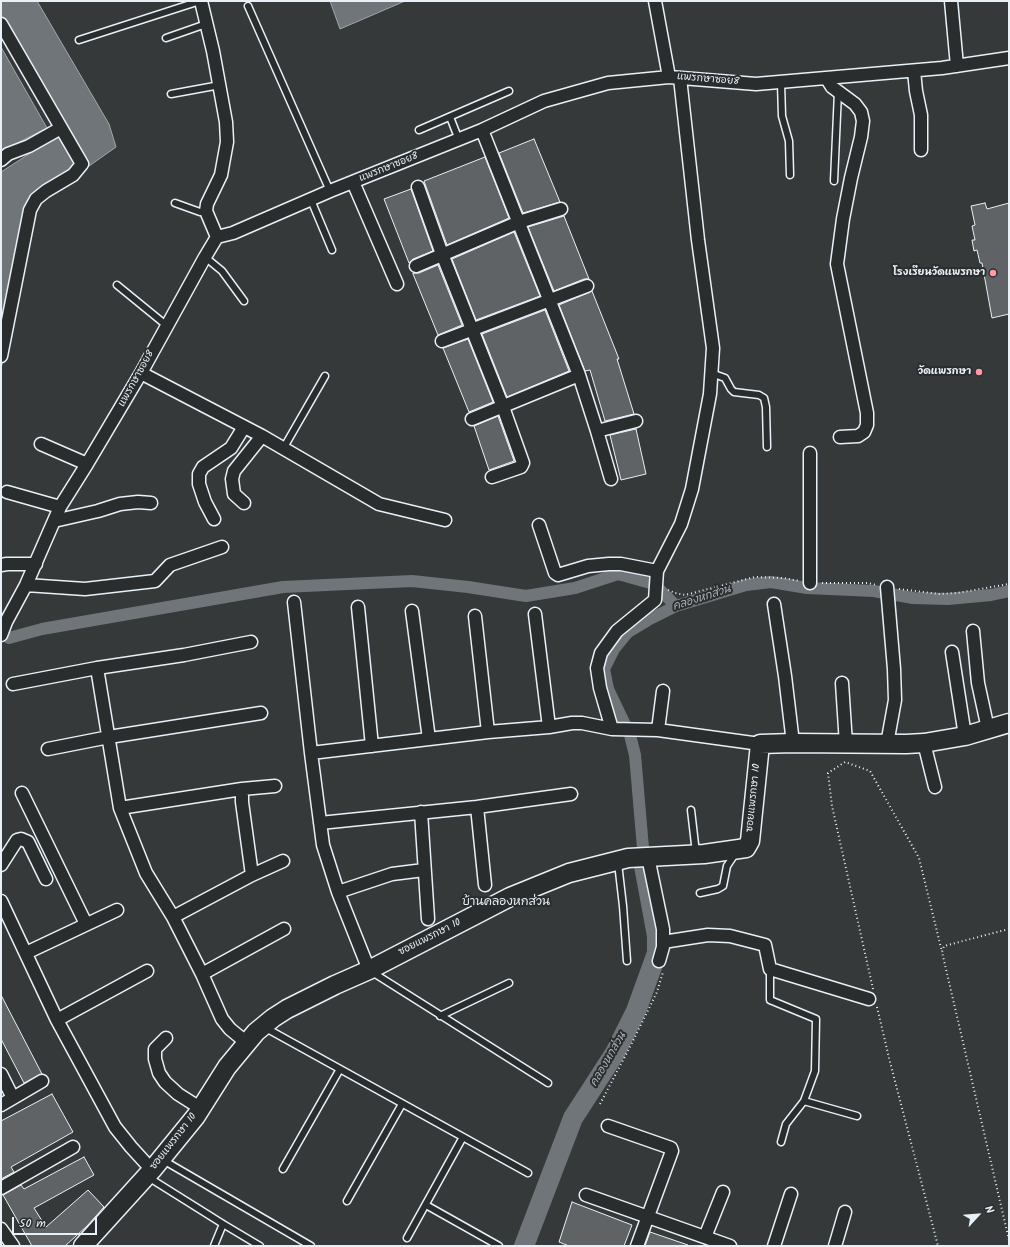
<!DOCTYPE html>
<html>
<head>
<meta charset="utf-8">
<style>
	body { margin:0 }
	#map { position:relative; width:1010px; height:1247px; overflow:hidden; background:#35393a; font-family:Kalam,sans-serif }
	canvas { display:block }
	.frame { position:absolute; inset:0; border:2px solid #e8f1f8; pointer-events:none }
	.north { position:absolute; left:958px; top:1195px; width:40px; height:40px; -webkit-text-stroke:3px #2a2d2e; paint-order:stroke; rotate:64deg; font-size:11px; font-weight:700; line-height:16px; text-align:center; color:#e8f1f8 }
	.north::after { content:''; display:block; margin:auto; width:14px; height:18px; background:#e8f1f8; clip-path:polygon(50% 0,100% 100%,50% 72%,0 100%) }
	.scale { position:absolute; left:12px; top:1217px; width:85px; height:18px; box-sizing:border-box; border:2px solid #e8f1f8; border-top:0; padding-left:5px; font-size:12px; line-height:14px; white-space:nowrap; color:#e8f1f8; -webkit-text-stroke:3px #2a2d2e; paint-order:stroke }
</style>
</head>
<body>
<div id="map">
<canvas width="1010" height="1247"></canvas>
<div class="frame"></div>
<div class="north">N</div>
<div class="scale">50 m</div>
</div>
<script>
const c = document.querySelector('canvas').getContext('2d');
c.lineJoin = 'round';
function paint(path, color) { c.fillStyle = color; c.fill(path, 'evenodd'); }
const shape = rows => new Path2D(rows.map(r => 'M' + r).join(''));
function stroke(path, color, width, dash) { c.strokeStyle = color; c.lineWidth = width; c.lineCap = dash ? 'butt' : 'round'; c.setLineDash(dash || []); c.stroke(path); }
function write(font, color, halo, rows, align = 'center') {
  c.font = font + ' Kalam,"Playpen Sans Thai",sans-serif'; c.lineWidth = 4; c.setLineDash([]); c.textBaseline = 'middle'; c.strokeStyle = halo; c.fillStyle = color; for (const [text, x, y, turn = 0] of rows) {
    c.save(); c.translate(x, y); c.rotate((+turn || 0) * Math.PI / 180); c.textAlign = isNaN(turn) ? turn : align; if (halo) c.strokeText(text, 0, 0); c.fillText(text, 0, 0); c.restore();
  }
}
const water = shape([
	[1,1,37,1,109,124,116,147,34,205,1,369,1,172,63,132,1,19,1,1],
	[330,1,405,1,340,29,330,1],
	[1,47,47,128,25,139,1,153,1,47]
]);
paint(water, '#707579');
stroke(water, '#a0a7ac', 1);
stroke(shape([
	[9,638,42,629,283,587,412,581,468,587,526,596,575,588,618,574,654,584,676,606],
	[643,848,635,755,630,735,608,689,604,669,614,649,628,632,648,620,676,606,746,585,771,582,807,588,874,591,913,598,948,599,991,595,1009,591]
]), '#707579', 12);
stroke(shape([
	[524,1246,573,1118,615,1053,636,1011,657,953,657,936,644,866]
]), '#707579', 20);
const building = shape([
	[534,139,560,202,523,213,499,153,534,139],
	[485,157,509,218,447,245,424,181,485,157],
	[411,189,433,251,413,259,409,263,384,199,411,189],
	[985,203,987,209,1009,203,1009,314,992,318,982,263,980,263,977,250,974,251,972,240,975,240,972,226,975,225,971,206,985,203],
	[564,216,589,279,584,279,554,291,528,227,564,216],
	[514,232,540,296,476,320,452,259,514,232],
	[438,265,462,325,438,335,413,274,413,273,419,273,438,265],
	[592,291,619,359,617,359,634,414,605,421,590,370,585,371,559,305,592,291],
	[545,310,569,371,507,397,482,334,545,310],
	[468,339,493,402,469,412,443,348,468,339],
	[498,416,514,461,489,470,474,426,498,416],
	[636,429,646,474,621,480,610,435,636,429],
	[1,995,42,1074,24,1083,1,1039,1,995],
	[52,1094,73,1132,11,1167,14,1172,1,1179,1,1121,52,1094],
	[84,1157,94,1175,34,1208,46,1227,88,1190,104,1207,87,1226,65,1246,32,1246,3,1195,21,1185,24,1189,84,1157],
	[572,1202,632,1225,624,1246,569,1246,559,1242,572,1202],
	[650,1232,688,1245,688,1246,645,1246,650,1232]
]);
paint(building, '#5f6365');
stroke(building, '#e8f1f8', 1);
const lane = shape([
	[248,6,330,191],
	[166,38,206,24],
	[79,40,200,1],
	[781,83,782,116,789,141,790,175],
	[171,94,220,85],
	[450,117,459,140],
	[419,130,509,91],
	[834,181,838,92],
	[311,200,332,250],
	[175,203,200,212,206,211],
	[205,257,222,271,244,301],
	[117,285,166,325],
	[711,373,725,378,731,389,734,392,759,395,764,398,766,407,767,447],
	[283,449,325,376],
	[691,810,696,853],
	[618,863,623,906,627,961],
	[700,893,718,889,723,886,727,866,735,854],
	[770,969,770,1000,816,1019,815,1071,804,1101,786,1124,781,1142],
	[372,972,548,1083],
	[440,1016,509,983],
	[264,1027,528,1173],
	[804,1101,857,1116],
	[163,1160,311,1246],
	[283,1169,340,1069],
	[148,1177,223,1224,260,1246],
	[347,1201,402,1104],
	[426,1205,499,1246],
	[407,1238,463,1137],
	[214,1246,223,1224]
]);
const street = shape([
	[201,1,213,51,226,122,227,142,221,175,207,204,206,211,217,237],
	[655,1,669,77],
	[951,1,957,66],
	[1,24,82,164,73,175,46,191,36,199,30,210,1,356],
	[914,71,916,91,921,115,921,150],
	[827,79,832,87,855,104,861,112,863,121,861,137,851,178,843,219,837,264,867,413,867,425,864,432,858,436,840,437],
	[482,130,579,375,597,431,611,479],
	[1,160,8,154,29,146,61,128],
	[353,182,397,284],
	[418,187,442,254,503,407,523,463,521,467,492,477],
	[416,266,519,222,561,209],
	[442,341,587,286],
	[141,373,262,436,379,504,445,520],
	[472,419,579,375],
	[597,431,636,421],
	[41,444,87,464],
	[810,453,810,583],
	[7,492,60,507],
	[244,503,234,494,232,479,234,471,262,436],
	[214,519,205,502,199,484,199,474,203,467,231,448,244,427],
	[54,521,98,511,120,504,138,502,151,503],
	[539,525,555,573,558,575,588,566,609,564,621,564,657,571],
	[1,565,7,564,36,564],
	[26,585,85,589,155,581,170,565,222,547],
	[887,587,894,669,895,700,887,744],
	[294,602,311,753,323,845,338,892,369,970],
	[774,604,785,676,793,743],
	[358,607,372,746],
	[412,611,429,739],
	[535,614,549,727],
	[475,616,488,732],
	[973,631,978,683,988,729],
	[1,635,6,622,26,585,60,507,87,464,141,373,205,257,217,237,233,233,330,191,482,130,544,101,608,83,669,77,756,84,942,68,1009,58],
	[952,652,965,736],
	[97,668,184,655,251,642],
	[842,683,846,744],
	[13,684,97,668,120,808,146,873,173,917,202,974,222,1019,230,1029,247,1043],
	[612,729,658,730,760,744],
	[658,730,663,691],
	[924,743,935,787],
	[48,749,109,737,261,713],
	[311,753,488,732,549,727,572,723,582,723,612,729,600,688,597,668,601,653,617,631,655,600,657,571,681,524,692,489,710,394,713,348,698,240,680,78],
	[242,789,275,786],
	[22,793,86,924],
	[477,807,485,885],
	[120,808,242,789,242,802,252,875,173,917],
	[421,812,428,919],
	[320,823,477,807,571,794],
	[648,857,663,929,663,947,659,961],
	[1,865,17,840,21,839,28,842,46,879],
	[252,875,283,861],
	[338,892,392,874,424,870],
	[1,901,57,1020,115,1127,131,1147,152,1170],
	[663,942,708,935,730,936,765,945,770,969,869,999],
	[26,953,117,910],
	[202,974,284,929],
	[57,1020,147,971],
	[166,1038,155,1049,155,1059,159,1073,165,1082,178,1094,200,1108],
	[1,1074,13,1098],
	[1,1105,42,1081],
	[608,1126,671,1148,672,1151,637,1246],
	[1,1188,73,1147],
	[586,1195,730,1246],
	[1,1229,13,1246],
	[705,1237,723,1192],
	[774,1246,791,1194],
	[835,1246,845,1212]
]);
const secondary = shape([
	[83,1246,152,1170,196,1116,227,1067,256,1032,273,1018,287,1009,335,985,369,970,510,897,569,873,628,858,704,854,746,848,750,841,760,744,793,743,906,744,924,743,965,736,1009,723]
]);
stroke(lane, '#e8f1f8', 9);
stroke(street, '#e8f1f8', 15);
stroke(secondary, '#e8f1f8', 21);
stroke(shape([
	[822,583,867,583,877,585],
	[899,589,939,594,957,593,1009,584],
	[668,590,675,593,685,595,755,577,783,578,800,581],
	[1009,929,944,946,942,952,1009,1240],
	[873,989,832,806,828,773,845,762,870,771,919,858,942,952],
	[877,1007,890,1062,938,1246],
	[600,1104,631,1045,657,992,663,972]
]), '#e8f1f8', 2, [1, 3]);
stroke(lane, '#2a2d2e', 6);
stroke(street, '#2a2d2e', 12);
stroke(secondary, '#2a2d2e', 18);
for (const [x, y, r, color] of [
	[993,273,4,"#ff9aa2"],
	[979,372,4,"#ff9aa2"]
]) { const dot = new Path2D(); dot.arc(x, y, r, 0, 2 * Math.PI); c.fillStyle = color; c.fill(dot); stroke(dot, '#2a2d2e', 1.5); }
write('10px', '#e8f1f8', '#2a2d2e', [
	["แพรกษาซอย8",708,80,5],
	["แพรกษาซอย8",389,168,-22],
	["แพรกษาซอย8",137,379,-61],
	["ซอยแพรกษา 10",754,798,-84],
	["ซอยแพรกษา 10",430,938,-27],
	["ซอยแพรกษา 10",174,1142,-52]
]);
write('bold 10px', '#e8f1f8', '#2a2d2e', [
	["โรงเรียนวัดแพรกษา",985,273],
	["วัดแพรกษา",971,372]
], 'right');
write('italic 11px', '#acb3b8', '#2a2d2e', [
	["คลองหกส่วน",702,599,-18],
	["คลองหกส่วน",609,1060,-60]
]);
write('12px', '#e8f1f8', '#2a2d2e', [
	["บ้านคลองหกส่วน",506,903]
]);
</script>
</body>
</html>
